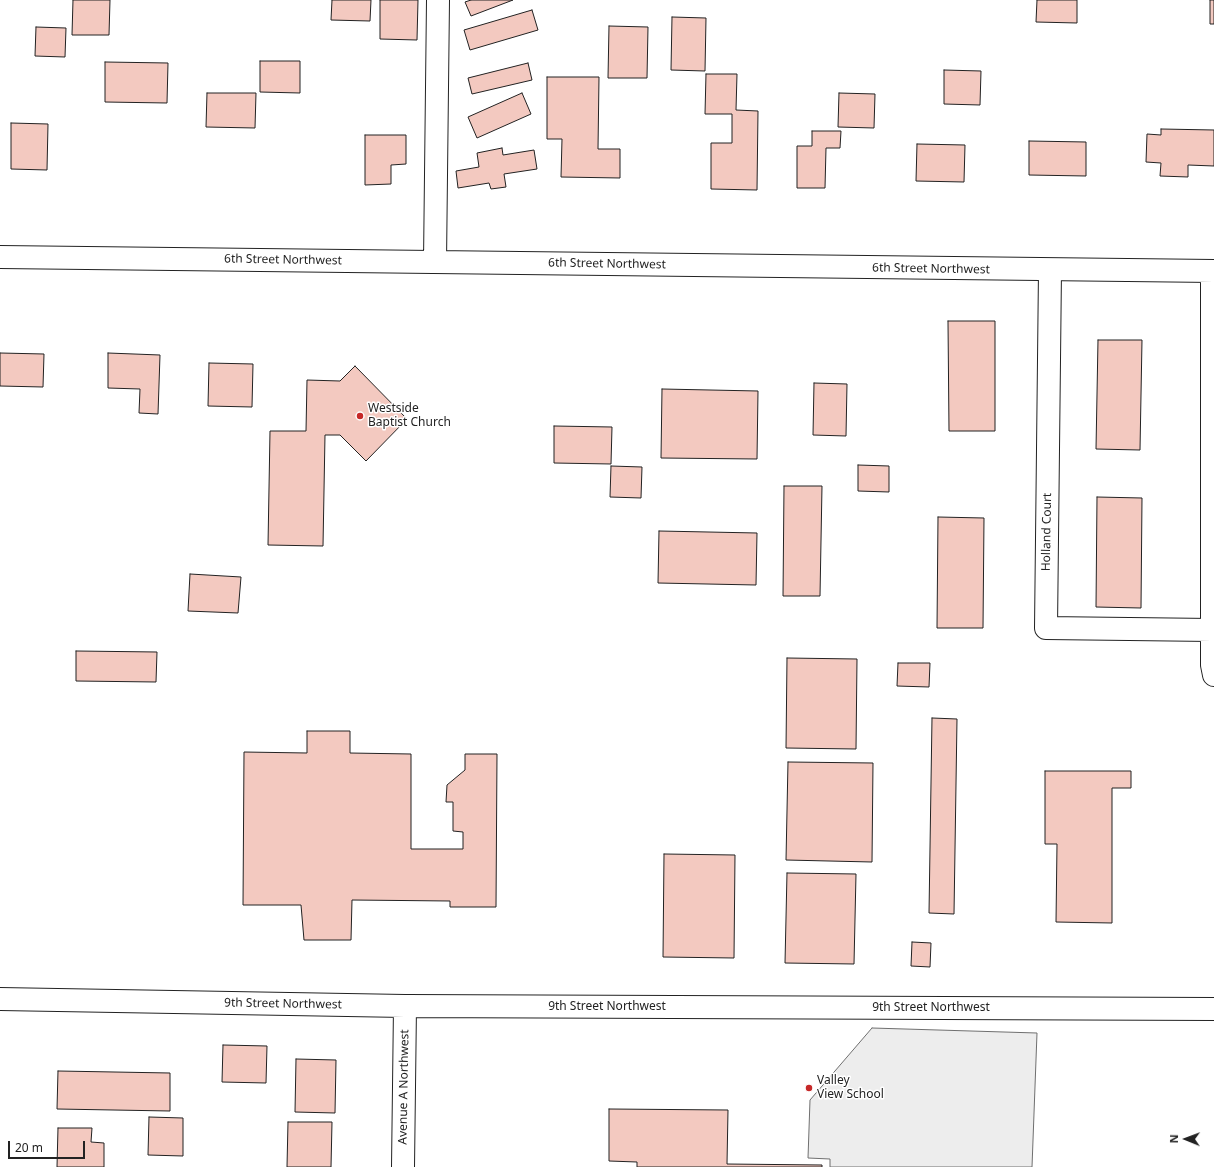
<!DOCTYPE html>
<html>
<head>
<meta charset="utf-8">
<style>
	body { margin:0 }
	#map { position:relative; width:1214px; height:1167px; overflow:hidden; background:#fff; font-family:"Noto Sans",sans-serif }
	canvas { display:block }
	.north { position:absolute; left:1166px; top:1119px; width:40px; height:40px; -webkit-text-stroke:3px #fff; paint-order:stroke; rotate:271deg; font-size:11px; font-weight:700; line-height:16px; text-align:center; color:#222 }
	.north::after { content:''; display:block; margin:auto; width:14px; height:18px; background:#222; clip-path:polygon(50% 0,100% 100%,50% 72%,0 100%) }
	.scale { position:absolute; left:8px; top:1141px; width:77px; height:18px; box-sizing:border-box; border:2px solid #222; border-top:0; padding-left:5px; font-size:12px; line-height:14px; white-space:nowrap; color:#222; -webkit-text-stroke:3px #fff; paint-order:stroke }
</style>
</head>
<body>
<div id="map">
<canvas width="1214" height="1167"></canvas>
<div class="north">N</div>
<div class="scale">20 m</div>
</div>
<script>
const c = document.querySelector('canvas').getContext('2d');
c.lineJoin = 'round';
function paint(path, color) { c.fillStyle = color; c.fill(path, 'evenodd'); }
const shape = rows => new Path2D(rows.map(r => 'M' + r).join(''));
function stroke(path, color, width, dash) { c.strokeStyle = color; c.lineWidth = width; c.lineCap = dash ? 'butt' : 'round'; c.setLineDash(dash || []); c.stroke(path); }
function write(font, color, halo, rows, align = 'center') {
  c.font = font + ' "Noto Sans",sans-serif'; c.lineWidth = 3; c.setLineDash([]); c.textBaseline = 'middle'; c.strokeStyle = halo; c.fillStyle = color; for (const [text, x, y, turn = 0] of rows) {
    c.save(); c.translate(x, y); c.rotate((+turn || 0) * Math.PI / 180); c.textAlign = isNaN(turn) ? turn : align; if (halo) c.strokeText(text, 0, 0); c.fillText(text, 0, 0); c.restore();
  }
}
const parking = shape([
	[872,1028,1037,1033,1032,1167,830,1167,830,1159,808,1158,810,1100,872,1028]
]);
paint(parking, '#ededed');
stroke(parking, '#6f6f6f', 1);
const building = shape([
	[73,0,110,0,109,35,72,35,73,0],
	[332,0,371,0,370,21,331,20,332,0],
	[380,0,418,0,417,40,380,39,380,0],
	[471,0,513,0,471,16,465,2,471,0],
	[1037,0,1077,0,1077,23,1036,22,1037,0],
	[1210,0,1214,0,1214,24,1210,24,1210,0],
	[532,10,538,30,470,50,464,30,532,10],
	[672,17,706,18,705,71,671,70,672,17],
	[609,26,648,27,647,78,608,78,609,26],
	[36,27,66,28,65,57,35,56,36,27],
	[260,61,300,61,300,93,260,92,260,61],
	[105,62,168,63,167,103,105,102,105,62],
	[528,63,532,80,472,94,468,78,528,63],
	[944,70,981,71,980,105,944,104,944,70],
	[706,74,737,74,736,110,758,111,757,190,711,189,711,143,732,143,732,114,705,114,706,74],
	[547,77,599,77,598,149,620,149,620,178,561,177,562,139,547,139,547,77],
	[207,93,256,93,255,128,206,127,207,93],
	[522,93,531,114,477,138,468,117,522,93],
	[839,93,875,94,874,128,838,127,839,93],
	[11,123,48,124,47,170,11,169,11,123],
	[1161,129,1214,130,1214,166,1188,165,1188,177,1160,176,1161,163,1146,162,1147,134,1161,135,1161,129],
	[812,131,841,131,840,148,826,148,825,188,797,188,797,146,812,146,812,131],
	[365,135,406,135,406,164,391,165,391,184,365,185,365,135],
	[1029,141,1086,142,1086,176,1029,175,1029,141],
	[917,144,965,145,964,182,916,181,917,144],
	[502,148,503,155,534,150,537,169,504,174,506,187,491,189,489,183,458,188,456,171,479,167,477,153,502,148],
	[948,321,995,321,995,431,949,431,948,321],
	[1098,340,1142,340,1140,450,1096,449,1098,340],
	[0,353,44,354,43,387,0,386,0,353],
	[108,353,160,355,158,414,139,413,140,389,108,388,108,353],
	[209,363,253,364,252,407,208,406,209,363],
	[355,366,407,419,366,461,340,435,325,435,323,546,268,545,270,431,306,431,307,380,340,381,355,366],
	[814,383,847,384,846,436,813,435,814,383],
	[662,389,758,391,757,459,661,458,662,389],
	[554,426,612,427,611,464,554,463,554,426],
	[858,465,889,466,889,492,858,491,858,465],
	[611,466,642,467,641,498,610,497,611,466],
	[784,486,822,486,820,596,783,596,784,486],
	[1097,497,1142,498,1141,608,1096,607,1097,497],
	[938,517,984,518,983,628,937,628,938,517],
	[659,531,757,533,756,585,658,583,659,531],
	[190,574,241,577,238,613,188,611,190,574],
	[76,651,157,652,156,682,76,681,76,651],
	[787,658,857,659,856,749,786,748,787,658],
	[898,663,930,663,929,687,897,686,898,663],
	[932,718,957,719,954,914,929,913,932,718],
	[307,731,350,731,350,753,411,754,411,849,463,849,463,832,453,831,453,802,446,802,447,785,465,770,465,754,497,754,496,907,450,907,450,901,352,900,351,940,304,940,301,905,243,905,244,752,307,753,307,731],
	[788,762,873,763,872,862,786,860,788,762],
	[1045,771,1131,771,1131,788,1112,788,1112,923,1056,922,1057,844,1045,844,1045,771],
	[664,854,735,855,734,958,663,957,664,854],
	[787,873,856,874,854,964,785,963,787,873],
	[912,942,931,943,930,967,911,966,912,942],
	[223,1045,267,1046,266,1083,222,1082,223,1045],
	[296,1059,336,1060,335,1113,295,1112,296,1059],
	[58,1071,170,1073,170,1111,57,1109,58,1071],
	[609,1109,728,1110,727,1164,822,1165,822,1167,637,1167,637,1162,609,1161,609,1109],
	[149,1117,183,1118,183,1156,148,1155,149,1117],
	[288,1122,332,1122,331,1167,287,1167,288,1122],
	[58,1128,92,1128,91,1142,104,1143,104,1167,57,1167,58,1128]
]);
paint(building, '#f3c9c0');
stroke(building, '#222', 1);
const minor = shape([
	[0,257,1214,271],
	[435,262,438,0],
	[1050,270,1046,628,1212,630],
	[1212,271,1212,665,1214,675],
	[0,999,405,1006,1214,1009],
	[403,1167,405,1006]
]);
stroke(minor, '#222', 24);
stroke(minor, '#fff', 22);
for (const [x, y, r, color] of [
	[360,416,4,"#c62828"],
	[809,1088,4,"#c62828"]
]) { const dot = new Path2D(); dot.arc(x, y, r, 0, 2 * Math.PI); c.fillStyle = color; c.fill(dot); stroke(dot, '#fff', 1.5); }
write('12px', '#222', '#fff', [
	["6th Street Northwest",283,260,1],
	["6th Street Northwest",607,264,1],
	["6th Street Northwest",931,269,1],
	["Holland Court",1047,532,-89],
	["9th Street Northwest",283,1004,1],
	["9th Street Northwest",607,1007],
	["9th Street Northwest",931,1008],
	["Avenue A Northwest",404,1087,-89]
]);
write('12px', '#222', '#fff', [
	["Westside",368,409],
	["Baptist Church",368,423],
	["Valley",817,1081],
	["View School",817,1095]
], 'left');
</script>
</body>
</html>
